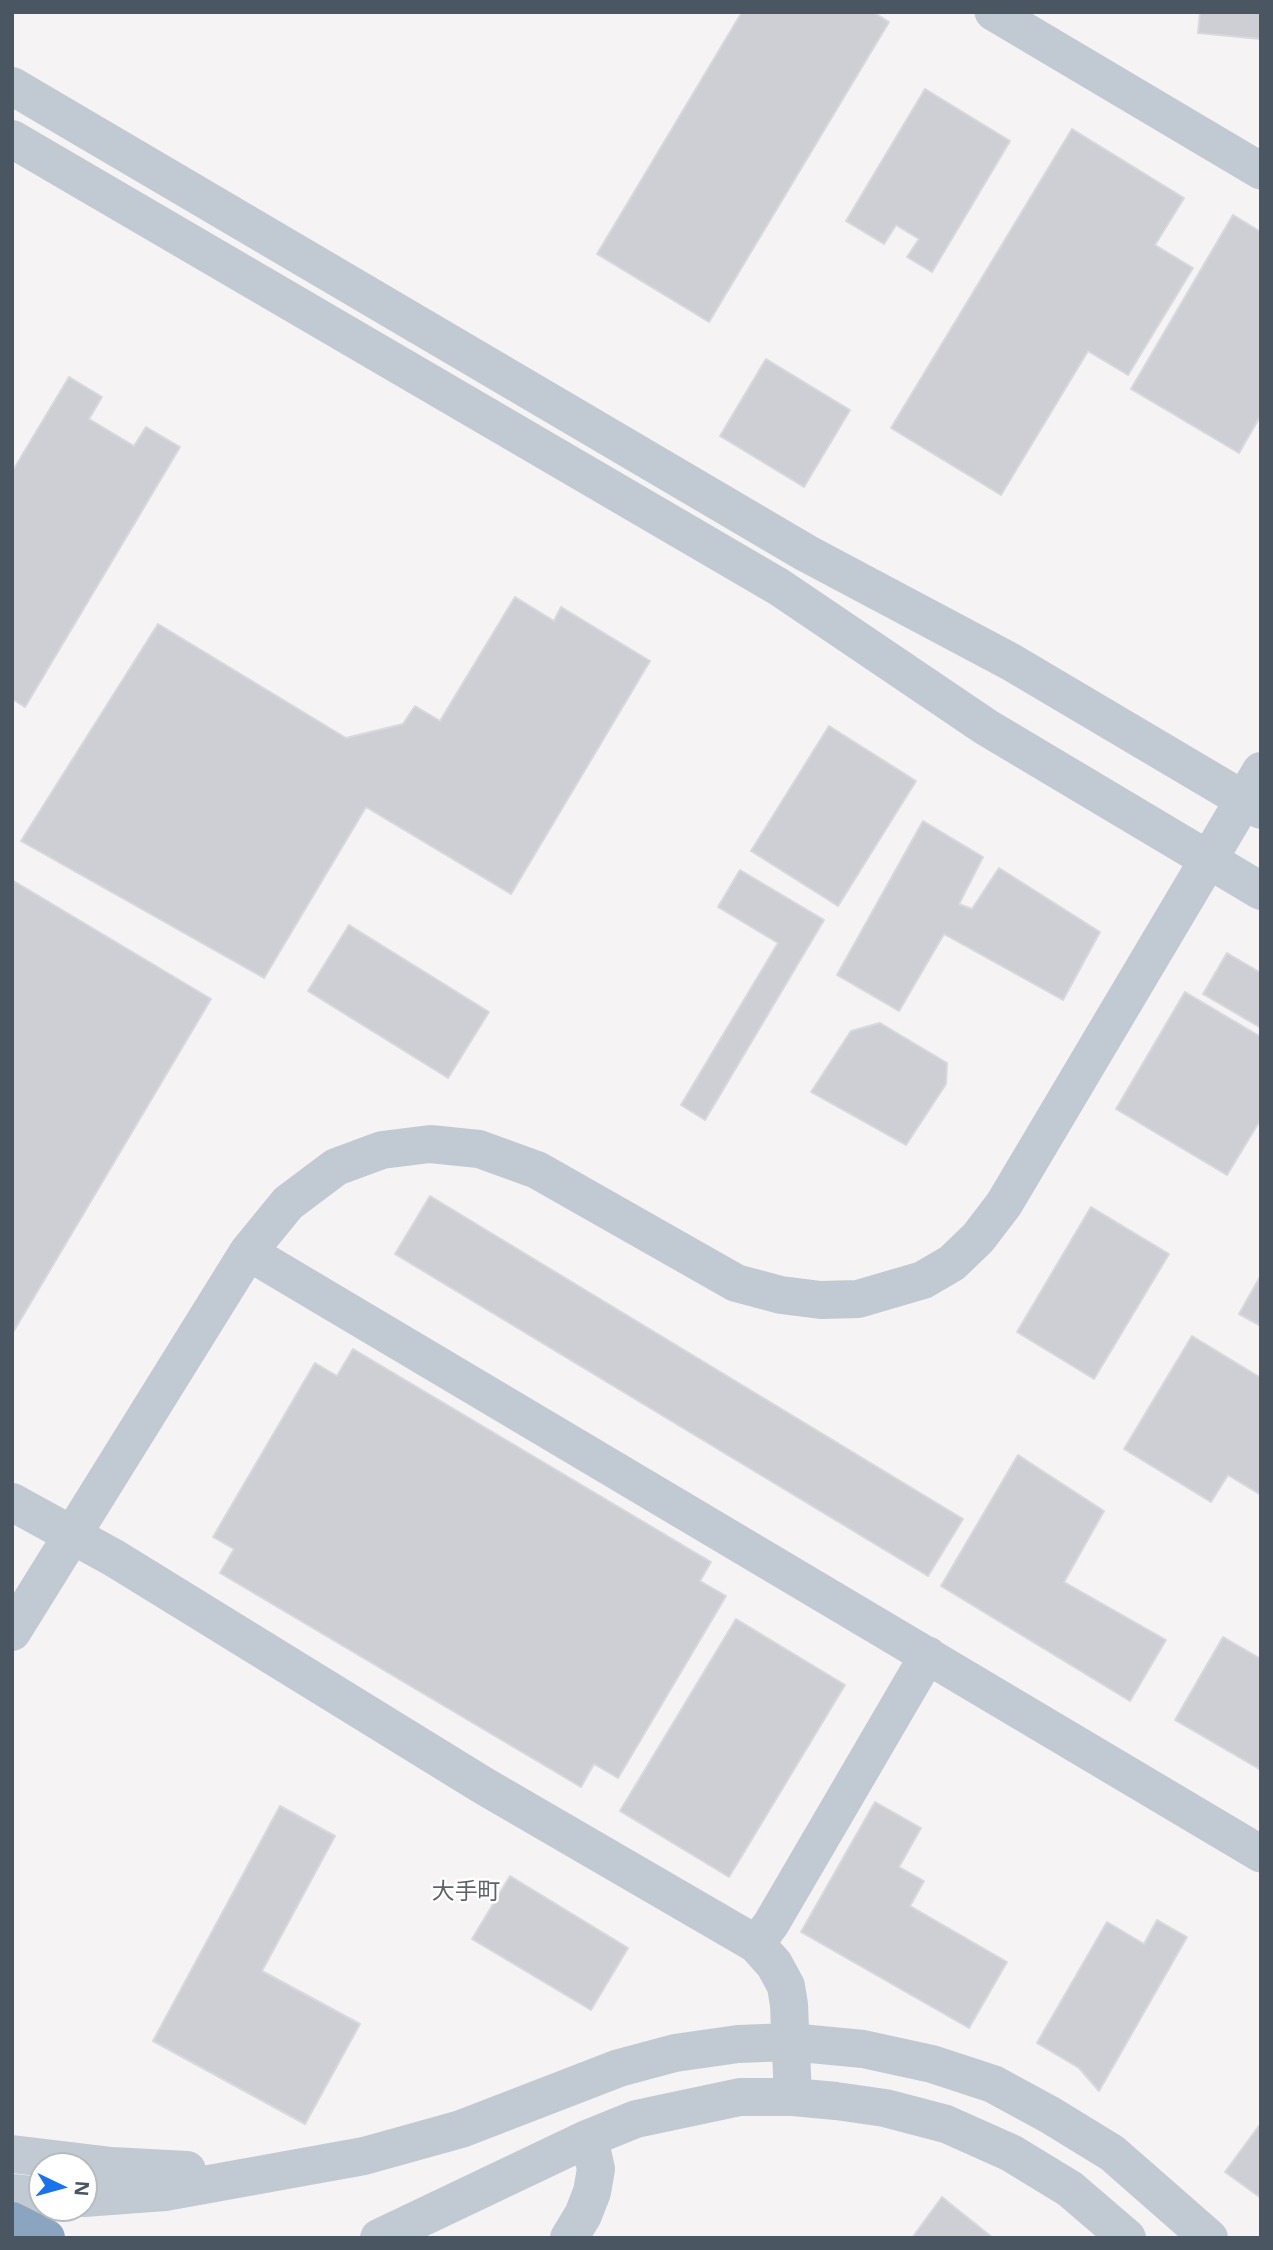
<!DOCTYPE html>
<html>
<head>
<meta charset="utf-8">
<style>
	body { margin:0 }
	#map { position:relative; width:1273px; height:2250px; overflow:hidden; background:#f5f3f3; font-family:"Open Sans",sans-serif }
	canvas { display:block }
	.frame { position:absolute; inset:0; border:14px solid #4a5661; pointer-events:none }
	.north { position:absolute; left:28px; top:2152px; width:70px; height:70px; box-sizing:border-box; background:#fff; border:2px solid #b7bbc0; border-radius:50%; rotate:95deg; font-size:19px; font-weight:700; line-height:28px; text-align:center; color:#4a5661 }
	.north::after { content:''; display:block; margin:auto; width:24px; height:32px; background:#1a73e8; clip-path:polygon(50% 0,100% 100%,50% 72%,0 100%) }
</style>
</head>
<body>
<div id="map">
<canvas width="1273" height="2250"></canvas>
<div class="frame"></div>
<div class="north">N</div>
</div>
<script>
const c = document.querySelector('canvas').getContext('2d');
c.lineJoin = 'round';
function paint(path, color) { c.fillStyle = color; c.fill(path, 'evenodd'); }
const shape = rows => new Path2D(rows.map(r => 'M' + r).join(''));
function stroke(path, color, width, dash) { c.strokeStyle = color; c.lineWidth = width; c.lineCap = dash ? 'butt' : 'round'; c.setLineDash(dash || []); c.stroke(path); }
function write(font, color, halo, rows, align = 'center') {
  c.font = font + ' "Open Sans","Noto Sans JP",sans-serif'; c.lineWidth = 5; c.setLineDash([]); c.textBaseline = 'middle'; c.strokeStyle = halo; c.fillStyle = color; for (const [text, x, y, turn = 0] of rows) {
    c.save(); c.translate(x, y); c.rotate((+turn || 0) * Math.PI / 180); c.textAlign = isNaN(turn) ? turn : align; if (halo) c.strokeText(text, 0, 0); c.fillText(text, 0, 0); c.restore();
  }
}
const building = shape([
	[742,12,873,12,889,22,709,322,597,254,742,12],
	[1200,12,1261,12,1261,39,1198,33,1200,12],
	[925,89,1010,141,932,272,907,257,919,239,896,225,884,244,846,221,925,89],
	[1072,129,1184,198,1155,245,1193,268,1128,375,1088,351,1001,495,891,428,1072,129],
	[1233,215,1261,232,1261,415,1239,453,1131,389,1233,215],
	[766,359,850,410,804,487,720,436,766,359],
	[69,377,102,397,89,419,134,446,146,427,180,447,25,707,12,699,12,472,69,377],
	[515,597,554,621,561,607,650,661,511,894,366,807,264,978,21,841,158,624,346,738,403,724,415,706,440,721,515,597],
	[829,726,916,781,838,906,751,851,829,726],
	[923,821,983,857,959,904,972,909,999,868,1100,932,1063,1000,944,934,899,1011,837,975,923,821],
	[740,870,824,920,705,1120,681,1105,778,943,718,907,740,870],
	[12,880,211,999,12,1334,12,880],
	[349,925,489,1012,448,1078,308,991,349,925],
	[1227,953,1261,973,1261,1028,1203,994,1227,953],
	[1185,992,1261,1037,1261,1119,1227,1175,1116,1109,1185,992],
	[880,1023,947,1063,946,1084,906,1145,811,1092,851,1031,880,1023],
	[430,1196,963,1519,928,1576,395,1254,430,1196],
	[1091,1207,1169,1254,1094,1379,1017,1332,1091,1207],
	[1261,1275,1261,1326,1239,1314,1261,1275],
	[1192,1336,1261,1378,1261,1495,1228,1475,1211,1502,1124,1449,1192,1336],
	[353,1349,711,1562,700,1581,726,1596,618,1778,594,1764,581,1787,220,1573,234,1549,213,1537,315,1363,337,1376,353,1349],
	[1018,1455,1104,1511,1064,1582,1166,1640,1130,1701,941,1586,1018,1455],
	[736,1619,845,1685,729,1877,620,1811,736,1619],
	[1223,1637,1261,1659,1261,1770,1175,1720,1223,1637],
	[875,1802,921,1828,899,1867,924,1881,910,1906,1007,1962,969,2028,801,1932,875,1802],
	[280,1806,335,1836,262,1971,360,2024,305,2124,153,2041,280,1806],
	[510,1876,628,1948,591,2010,472,1939,510,1876],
	[1157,1920,1187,1937,1099,2091,1079,2068,1037,2043,1107,1922,1144,1944,1157,1920],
	[1261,2123,1261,2198,1225,2172,1261,2123],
	[942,2197,993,2238,912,2238,942,2197]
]);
paint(building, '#cdcfd5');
stroke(building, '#d7d9de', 2);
stroke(shape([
	[993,12,1261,171],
	[248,1252,1261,1854],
	[756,1944,771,1924,928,1655]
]), '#c1cad2', 37);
stroke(shape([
	[12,86,806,553,1011,662,1261,810],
	[12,139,779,587,986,727,1261,891],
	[12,1502,114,1558,484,1786,756,1944,774,1964,786,1986,789,2005,793,2097],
	[12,1632,248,1252,288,1203,336,1167,382,1150,430,1144,479,1149,537,1170,736,1283,781,1295,821,1300,858,1299,923,1280,952,1263,978,1238,1004,1204,1261,771],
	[12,2154,112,2166,187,2170],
	[12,2193,42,2196],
	[84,2198,165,2192,364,2156,461,2129,619,2068,675,2053,738,2044,790,2042,863,2049,932,2064,993,2084,1050,2115,1112,2153,1209,2238],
	[379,2238,589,2138,636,2119,740,2097,793,2097,836,2101,885,2108,946,2124,1011,2153,1070,2189,1127,2238],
	[569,2238,583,2215,592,2192,596,2169,589,2138]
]), '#c1cad2', 38);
stroke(shape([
	[12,2221,46,2238]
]), '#8ba5c1', 38);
write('23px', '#5f6368', '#fff', [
	["大手町",466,1892]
]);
</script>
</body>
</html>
